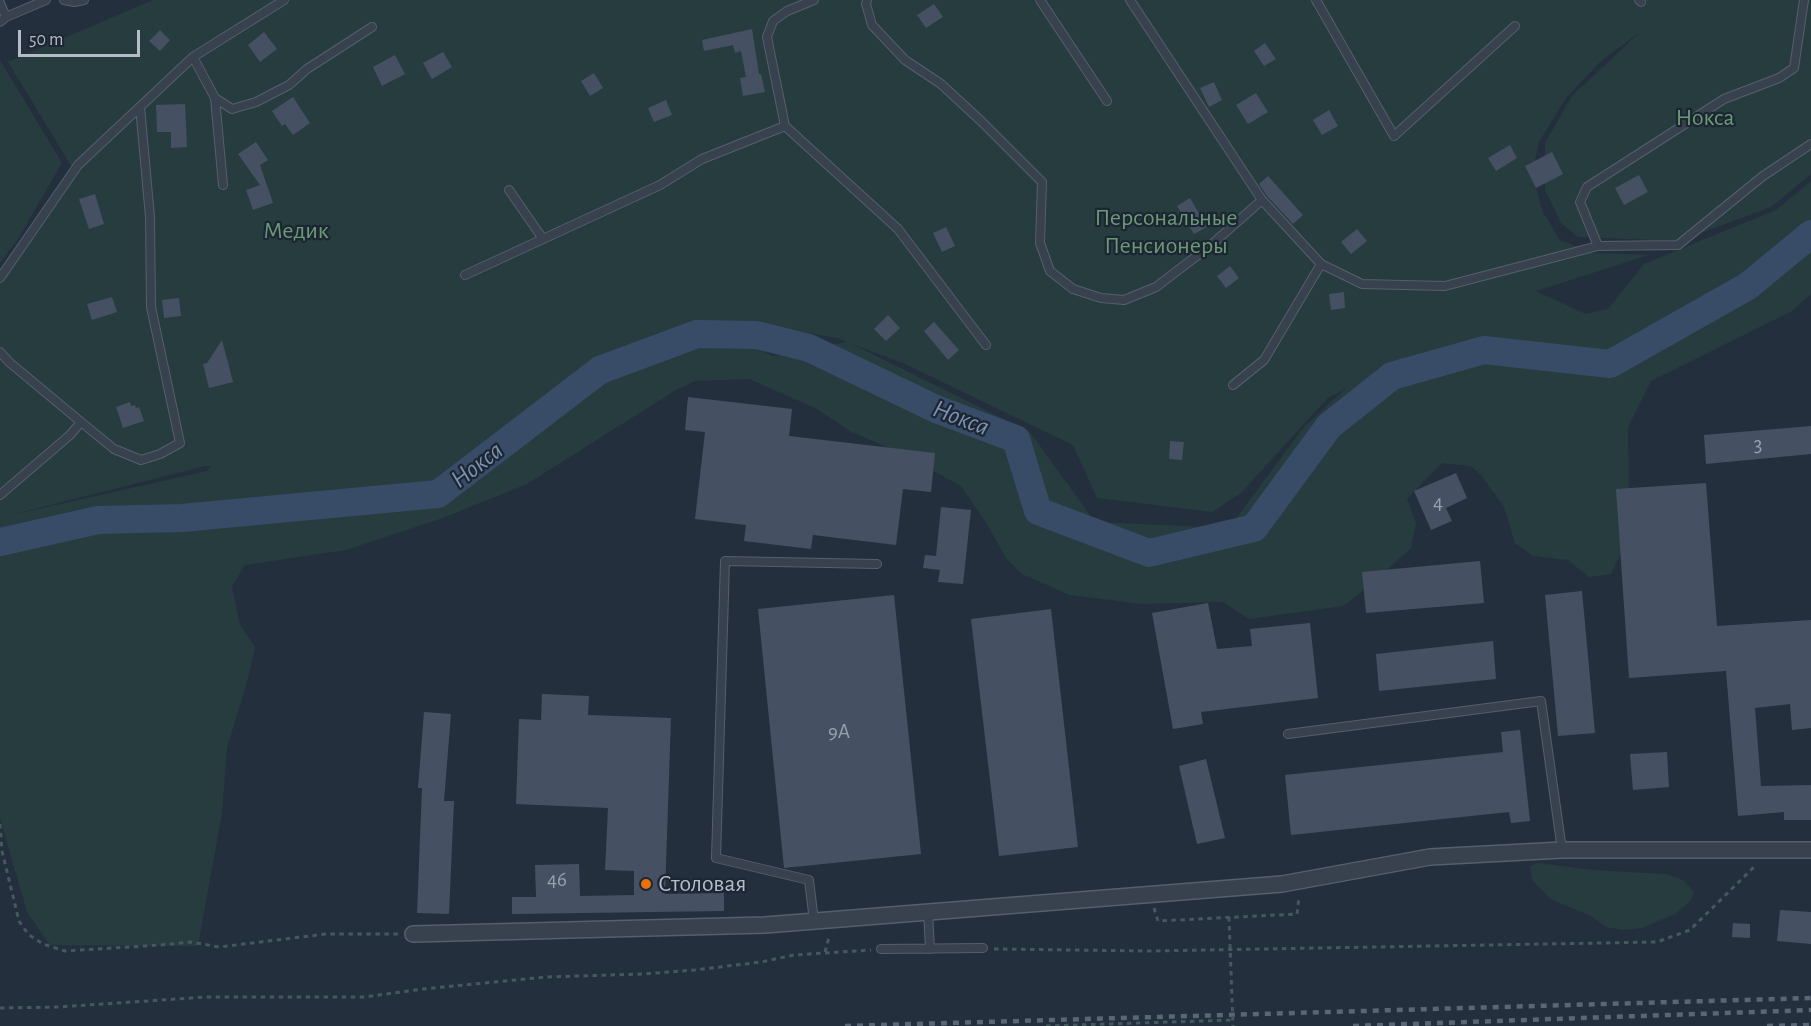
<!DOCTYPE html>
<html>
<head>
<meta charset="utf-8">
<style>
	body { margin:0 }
	#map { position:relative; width:1811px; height:1026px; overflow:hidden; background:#242f3e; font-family:"Alegreya Sans",sans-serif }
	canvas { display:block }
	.scale { position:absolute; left:18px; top:30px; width:122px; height:27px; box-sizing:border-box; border:3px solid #b4bcc9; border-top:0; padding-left:8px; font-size:18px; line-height:21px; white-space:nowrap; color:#b4bcc9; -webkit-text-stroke:4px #1d2633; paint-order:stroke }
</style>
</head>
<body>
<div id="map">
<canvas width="1811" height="1026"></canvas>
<div class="scale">50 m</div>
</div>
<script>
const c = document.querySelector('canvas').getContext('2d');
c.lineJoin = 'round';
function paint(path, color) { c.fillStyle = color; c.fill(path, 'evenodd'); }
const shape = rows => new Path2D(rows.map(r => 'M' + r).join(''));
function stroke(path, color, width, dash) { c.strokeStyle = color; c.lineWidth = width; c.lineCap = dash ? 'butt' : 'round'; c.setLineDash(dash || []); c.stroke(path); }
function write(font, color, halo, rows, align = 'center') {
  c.font = font + ' "Alegreya Sans",sans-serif'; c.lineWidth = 4.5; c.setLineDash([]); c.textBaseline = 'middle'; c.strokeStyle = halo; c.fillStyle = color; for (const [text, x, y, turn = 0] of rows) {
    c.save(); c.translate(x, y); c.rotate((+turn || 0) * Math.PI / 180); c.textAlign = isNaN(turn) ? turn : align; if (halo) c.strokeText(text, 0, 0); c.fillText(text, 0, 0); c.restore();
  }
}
paint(shape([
	[153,0,1811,0,1811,174,1771,207,1679,241,1578,237,1561,223,1545,190,1545,143,1572,96,1640,32,1601,61,1566,98,1539,142,1532,174,1543,212,1560,240,1593,253,1649,255,1536,291,1577,310,1586,314,1608,309,1644,264,1776,210,1811,181,1811,294,1792,311,1651,381,1628,427,1629,514,1623,549,1611,574,1589,577,1568,560,1533,556,1515,543,1504,507,1481,475,1470,466,1442,463,1407,499,1416,523,1411,548,1364,590,1343,606,1249,619,1223,602,1141,604,1070,595,1022,574,1006,558,985,521,961,486,903,454,852,432,815,408,749,379,695,381,676,390,527,484,440,519,346,550,245,565,232,586,240,625,255,647,248,679,227,748,222,813,198,946,50,945,27,912,0,818,0,279,73,169,8,62],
	[750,324,838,338,847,342,772,356,722,326],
	[852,344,905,364,1073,445,1097,498,1212,512,1241,493,1328,398,1346,388,1303,428,1229,528,1095,522,1030,432],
	[205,466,211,466,207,471,7,516],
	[0,60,62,163,18,239,0,263],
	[1539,863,1592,870,1666,874,1683,880,1694,892,1691,900,1675,914,1642,928,1624,930,1606,927,1591,916,1550,899,1532,880,1530,866]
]), '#263c3f');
stroke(shape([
	[0,542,98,520,182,518,438,494,600,370,697,334,757,335,809,348,936,409,1016,439,1038,511,1149,553,1254,528,1329,426,1392,376,1484,350,1610,364,1748,286,1811,234]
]), '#394c67', 28);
paint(shape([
	[934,4,943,17,926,28,917,15],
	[752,29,759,74,761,74,765,92,743,96,740,78,746,77,741,51,735,53,733,45,704,51,702,40],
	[160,30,170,40,160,51,149,41],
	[264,32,277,49,260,62,248,45],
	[1265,43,1276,59,1264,66,1254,51],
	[443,52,452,67,432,79,423,63],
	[395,55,405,74,382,86,373,67],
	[594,73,603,88,590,96,581,81],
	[1214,82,1222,100,1209,107,1200,88],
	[1256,93,1268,112,1248,124,1236,105],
	[293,97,310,123,293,135,285,124,282,126,272,111],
	[666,100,672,115,654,122,648,108],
	[185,104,187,147,171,148,171,132,157,132,156,105],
	[1329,110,1338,126,1322,135,1313,120],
	[256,142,268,160,260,165,273,203,253,210,246,190,260,185,238,154],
	[1510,145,1517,158,1496,171,1488,158],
	[1552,152,1563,174,1536,188,1525,166],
	[1639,175,1648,192,1624,205,1615,188],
	[1268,176,1303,215,1293,224,1267,196,1259,184],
	[95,194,104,224,89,229,79,199],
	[1190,198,1207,227,1194,234,1177,206],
	[946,227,955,246,942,252,933,233],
	[1357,229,1367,241,1351,254,1341,242],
	[1230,266,1239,278,1226,288,1217,276],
	[1344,292,1345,308,1331,310,1329,294],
	[112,297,117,312,92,320,87,304],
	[179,298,181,316,164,318,162,300],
	[888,315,900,328,886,341,874,329],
	[934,322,959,350,948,360,924,331],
	[222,340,233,382,209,388,203,364,207,363],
	[688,397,792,409,789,436,935,453,931,492,903,489,896,545,813,535,811,549,744,541,746,525,695,519,705,432,685,430],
	[130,402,131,406,135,405,136,408,139,407,144,421,123,428,116,407],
	[1811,426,1811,454,1706,464,1704,435],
	[1170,441,1184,442,1182,460,1169,459],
	[1456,473,1467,498,1446,508,1452,521,1431,530,1414,491],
	[1706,483,1717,626,1811,620,1811,728,1792,730,1790,704,1755,708,1761,786,1811,785,1811,820,1784,820,1784,812,1738,816,1726,671,1629,678,1616,489],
	[941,507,971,510,963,584,938,582,940,570,923,568,925,555,936,556],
	[1480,561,1484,603,1366,613,1362,572],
	[1582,591,1595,733,1558,736,1545,595],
	[894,595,921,854,784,868,758,609],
	[1208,603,1217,649,1252,646,1250,629,1310,623,1318,698,1201,712,1203,724,1173,729,1152,613],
	[1051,609,1078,847,999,856,971,619],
	[1493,641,1496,679,1379,691,1376,654],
	[542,694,589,696,588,715,671,718,665,894,724,893,724,911,512,914,512,897,536,897,535,865,579,864,580,896,634,895,634,871,605,870,608,808,516,804,519,719,541,720],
	[424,712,451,714,444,801,454,801,449,914,417,913,422,788,418,788],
	[1520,730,1530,821,1511,823,1509,812,1291,835,1285,775,1503,752,1501,732],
	[1667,752,1669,787,1633,790,1630,754],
	[1206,759,1225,838,1197,844,1179,766],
	[1780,910,1811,912,1811,944,1777,941],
	[1733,923,1750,924,1750,938,1732,937]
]), '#455162');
const lane = shape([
	[64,0,74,2,84,0],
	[814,0,787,11,773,21,767,37,785,126,898,229,986,345],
	[867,0,866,4,872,25,905,60,941,84,982,122,1042,182,1040,243,1050,271,1073,289,1101,298,1124,300,1156,287,1211,245,1262,200,1130,0],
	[1040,0,1107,101],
	[1316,0,1394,136,1515,26],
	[1639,0,1641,2],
	[0,3,6,17],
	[0,22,6,17,46,0],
	[193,57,215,98,232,109,256,102,289,85,307,69,372,27],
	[215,98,223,185],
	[509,190,543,239,660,185,702,159,785,126],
	[1262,200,1321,264,1362,284,1445,286,1598,246,1678,245,1763,176,1811,144],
	[1598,246,1580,202,1587,187,1724,99,1779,78,1794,68,1804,0],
	[465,275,543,239],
	[0,278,78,165,193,57,284,0],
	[0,352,9,362,81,422,70,435,0,495],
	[1233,385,1264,360,1321,264],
	[81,422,114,449,141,460,160,454,180,443,151,307,150,217,140,107],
	[1288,734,1541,701,1562,850],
	[928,912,930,949],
	[814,921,809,880,716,858,725,561,877,564],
	[881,949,983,948]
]);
const street = shape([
	[413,934,765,925,1282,884,1430,857,1562,850,1811,850]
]);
stroke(lane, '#565f6c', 10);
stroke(street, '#565f6c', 18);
stroke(shape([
	[0,824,2,851,19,921,28,934,43,944,65,951,161,945,191,942,219,947,326,934,399,934],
	[1154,908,1158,921,1297,914,1299,897],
	[994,949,1150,951,1657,942,1690,930,1756,865],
	[825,952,829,937],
	[0,1008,58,1007,206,997,364,997,423,989,546,977,642,974,695,970,761,962,794,955,871,950],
	[1046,1026,1233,1020]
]), '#44595c', 3, [4.5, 4.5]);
stroke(lane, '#38414e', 8);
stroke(street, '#38414e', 15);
stroke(shape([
	[845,1026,1811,998],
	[1353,1026,1811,1010],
	[1767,1026,1811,1025]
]), '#5a6575', 4.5, [6, 6]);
stroke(shape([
	[1229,917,1233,1026]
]), '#44595c', 3, [4.5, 4.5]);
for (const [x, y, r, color] of [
	[646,884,6,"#e8710a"]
]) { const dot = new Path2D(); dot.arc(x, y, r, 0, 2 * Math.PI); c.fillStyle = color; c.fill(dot); stroke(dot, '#1d2633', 2); }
write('21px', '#98a1af', null, [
	["3",1758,445],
	["4",1438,503],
	["9А",839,732],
	["46",557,880]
]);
write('24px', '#6b9a76', '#1d2633', [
	["Нокса",1705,118],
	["Персональные",1166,218],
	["Пенсионеры",1166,246],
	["Медик",296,231]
]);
write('24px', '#b4bcc9', '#1d2633', [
	["Столовая",658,884]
], 'left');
write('italic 26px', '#7c92b1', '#1d2633', [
	["Нокса",961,418,21],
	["Нокса",477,465,-38]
]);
</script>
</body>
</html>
